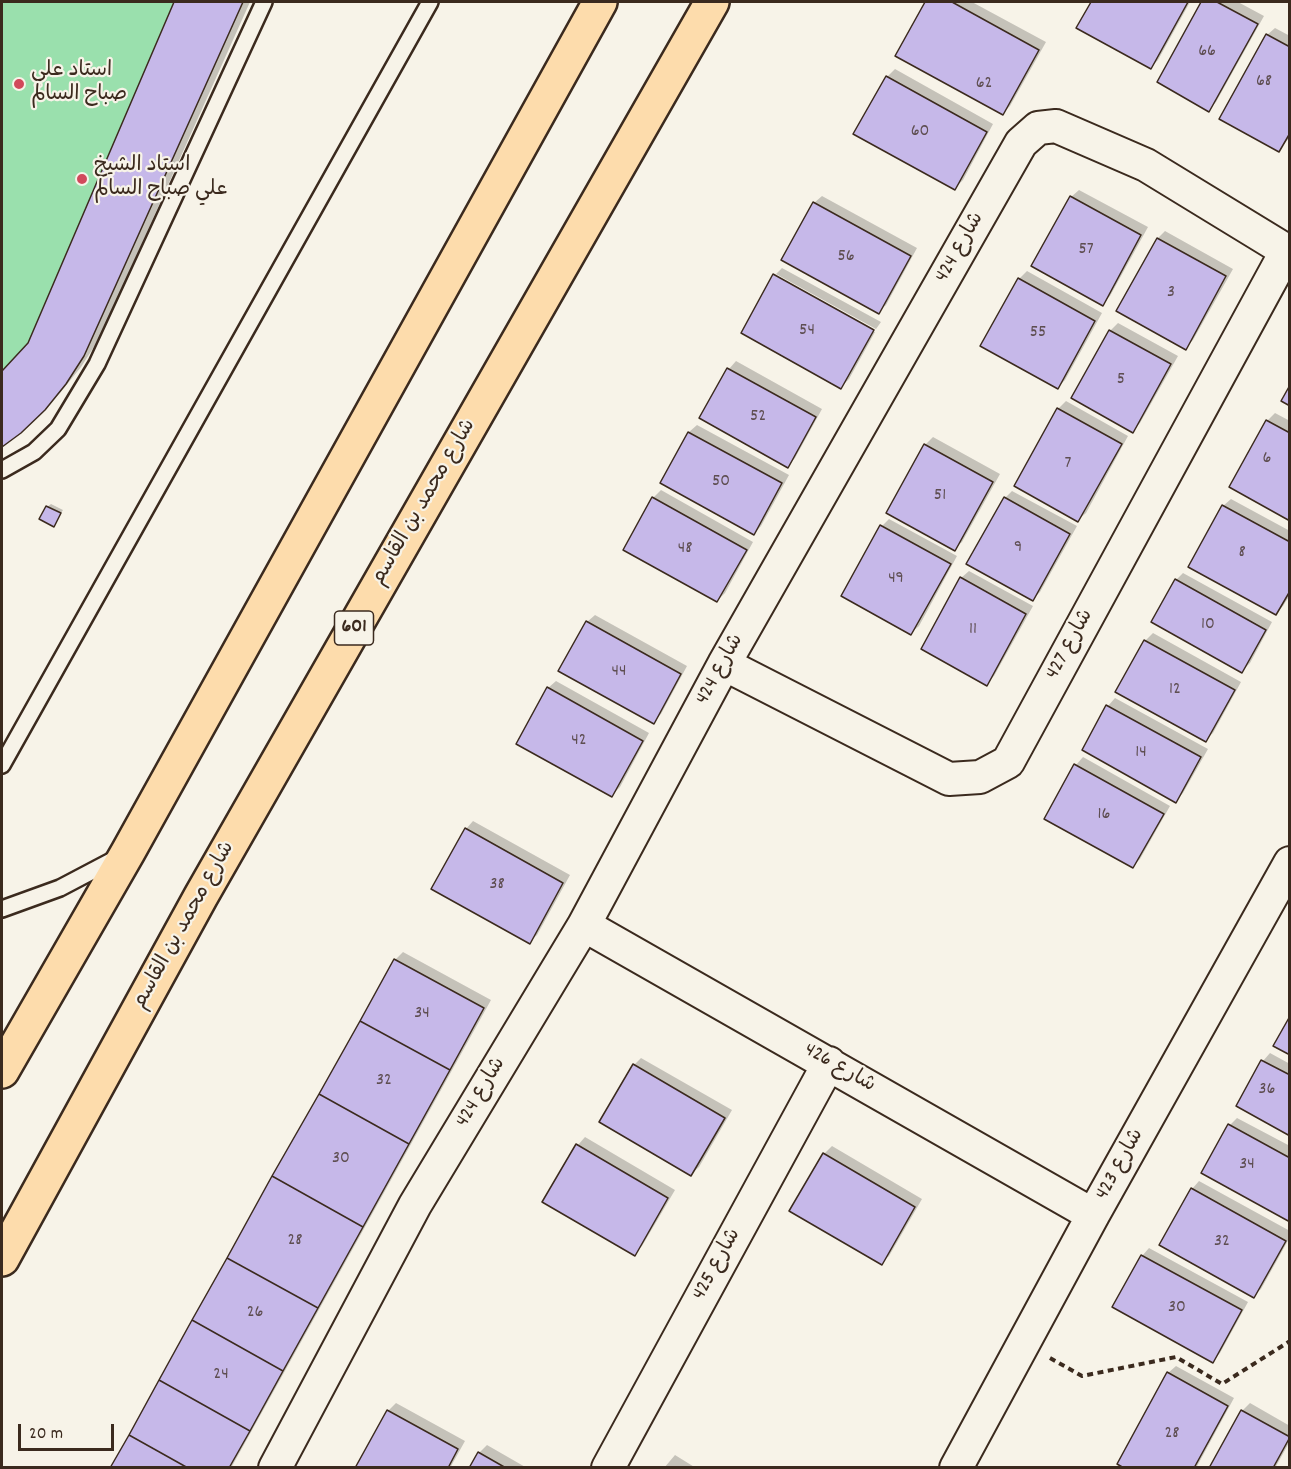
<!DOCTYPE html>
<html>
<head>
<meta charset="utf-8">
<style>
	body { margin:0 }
	#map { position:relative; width:1291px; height:1469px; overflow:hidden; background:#f7f3e8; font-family:Dekko,sans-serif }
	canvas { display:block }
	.frame { position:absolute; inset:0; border:3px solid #3b2a1e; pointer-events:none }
	.scale { position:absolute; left:18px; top:1424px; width:96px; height:27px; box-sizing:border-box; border:3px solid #3b2a1e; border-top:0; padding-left:8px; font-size:18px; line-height:21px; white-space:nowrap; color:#3b2a1e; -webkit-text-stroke:4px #f7f3e8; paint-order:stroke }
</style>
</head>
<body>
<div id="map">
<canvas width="1291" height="1469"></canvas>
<div class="frame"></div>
<div class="scale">20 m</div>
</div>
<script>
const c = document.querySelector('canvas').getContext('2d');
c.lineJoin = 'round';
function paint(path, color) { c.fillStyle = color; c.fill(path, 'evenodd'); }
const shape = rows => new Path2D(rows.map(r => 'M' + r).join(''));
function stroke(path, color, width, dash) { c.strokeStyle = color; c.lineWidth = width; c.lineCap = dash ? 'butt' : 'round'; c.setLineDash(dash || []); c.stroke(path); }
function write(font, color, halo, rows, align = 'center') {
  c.font = font + ' Dekko,"Playpen Sans Arabic",sans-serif'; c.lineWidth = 4.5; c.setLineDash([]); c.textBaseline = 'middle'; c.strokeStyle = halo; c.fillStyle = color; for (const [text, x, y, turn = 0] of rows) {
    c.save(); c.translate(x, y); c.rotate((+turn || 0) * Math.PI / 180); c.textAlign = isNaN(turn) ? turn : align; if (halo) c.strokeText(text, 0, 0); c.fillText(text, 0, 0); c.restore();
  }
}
paint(shape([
	[2,2,243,2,84,356,66,384,45,410,21,433,2,447]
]), '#9ae0ad');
paint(shape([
	[176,2,250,2,99,339,81,367,60,393,20,431,2,445,2,371,29,343],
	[926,2,972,2,1046,42,1010,106,1003,113,897,55],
	[1093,2,1190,2,1158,60,1151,67,1078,28],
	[1203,2,1238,2,1264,16,1216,102,1209,110,1159,82],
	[1275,28,1290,36,1290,137,1279,150,1267,35],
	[895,69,993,124,963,180,955,188,887,77],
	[1079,190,1148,227,1110,296,1102,304,1071,197],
	[822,196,917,248,886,305,878,312,814,203],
	[1165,231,1233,269,1193,340,1185,348,1118,311,1158,238],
	[782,268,881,322,876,329,776,274],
	[1027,271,1102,313,1065,380,1058,387,1019,279],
	[775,275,775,277,875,332,849,379,841,387,743,333],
	[1118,323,1178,356,1140,423,1133,431,1110,331],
	[736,361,822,409,795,458,788,466,701,418,729,369],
	[1066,401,1128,436,1086,513,1078,520,1058,409],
	[1275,413,1290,421,1290,519,1231,486,1267,421],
	[697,425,789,475,761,526,754,534,662,483,689,432],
	[933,437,1000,474,962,542,954,549,925,445],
	[661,490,753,542,725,593,717,601,653,498],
	[1012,491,1077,526,1040,592,1033,599,1005,498],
	[1231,499,1290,531,1290,595,1283,606,1276,613,1223,506],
	[51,504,63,510,54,525,47,507],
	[889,519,957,556,919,626,911,633,882,526],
	[969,571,1033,606,994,676,986,684,961,578],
	[1183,573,1272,622,1250,663,1242,671,1176,580],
	[595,615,687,666,661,714,653,722,587,622],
	[1153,633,1241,682,1213,733,1205,740,1145,641],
	[556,681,649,733,620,787,612,795,548,688],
	[1115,698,1208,749,1183,793,1176,801,1084,750,1108,706],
	[1083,757,1170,806,1140,859,1133,866,1046,819,1076,765],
	[473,821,570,875,537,935,529,942,466,829],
	[403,952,491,1000,231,1468,112,1468,395,960],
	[1270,1053,1290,1064,1290,1135,1238,1106,1263,1061],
	[641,1058,732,1110,699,1167,691,1174,634,1065],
	[1237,1118,1290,1146,1290,1220,1230,1125],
	[585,1137,675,1190,642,1246,634,1254,544,1201,578,1145],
	[832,1146,922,1199,889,1256,881,1263,824,1154],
	[1199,1181,1290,1231,1290,1237,1261,1289,1253,1296,1192,1189],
	[1149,1248,1248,1302,1220,1353,1213,1361,1142,1256],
	[1176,1366,1234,1398,1196,1468,1127,1468,1168,1373],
	[396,1403,465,1441,450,1468,357,1468,388,1411],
	[1250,1403,1290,1426,1290,1441,1275,1468,1211,1468,1242,1411],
	[487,1445,527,1468,471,1468,479,1453],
	[675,1455,696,1468,664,1468]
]), '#0003');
const building = shape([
	[174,2,243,2,84,356,66,384,45,410,21,433,2,447,2,371,28,343,174,2],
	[925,2,952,2,1039,50,1003,115,895,56,925,2],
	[1091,2,1188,2,1151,69,1076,28,1091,2],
	[1201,2,1217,2,1258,24,1209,112,1157,82,1201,2],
	[1266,34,1290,47,1290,133,1279,152,1219,119,1266,34],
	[886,76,987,132,955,190,853,134,886,76],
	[1070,196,1141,235,1103,306,1031,266,1070,196],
	[813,202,911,256,879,314,781,260,813,202],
	[1157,238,1226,276,1186,350,1116,311,1157,238],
	[773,274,874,330,841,389,741,333,773,274],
	[1018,278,1095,321,1058,389,980,346,1018,278],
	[1109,330,1171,364,1133,433,1071,398,1109,330],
	[727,368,816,417,788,468,699,418,727,368],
	[1290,385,1290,406,1281,401,1290,385],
	[1057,408,1122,444,1078,522,1014,486,1057,408],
	[1266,420,1290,433,1290,521,1229,487,1266,420],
	[688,432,782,483,754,535,660,483,688,432],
	[924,444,993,482,955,551,886,513,924,444],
	[652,497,747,550,717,602,623,550,652,497],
	[1004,497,1070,534,1033,601,966,564,1004,497],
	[1222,505,1290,542,1290,591,1276,615,1188,567,1222,505],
	[46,506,61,513,54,527,39,519,46,506],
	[880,525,951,564,911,635,841,596,880,525],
	[960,577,1026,614,987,686,921,649,960,577],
	[1175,579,1266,630,1242,673,1151,622,1175,579],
	[586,621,681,674,654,724,558,671,586,621],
	[1144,640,1235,690,1206,742,1115,692,1144,640],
	[547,687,643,741,612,797,516,744,547,687],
	[1106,705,1201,757,1176,803,1082,750,1106,705],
	[1074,764,1164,814,1133,868,1044,819,1074,764],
	[465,828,563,883,530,944,431,889,465,828],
	[394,959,484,1008,450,1070,360,1021,394,959],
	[1290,1016,1290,1055,1273,1046,1290,1016],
	[360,1021,450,1070,409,1144,319,1094,360,1021],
	[1261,1060,1290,1075,1290,1136,1236,1106,1261,1060],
	[633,1064,725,1118,691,1176,599,1122,633,1064],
	[319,1094,409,1144,363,1227,272,1176,319,1094],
	[1228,1124,1290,1158,1290,1222,1201,1173,1228,1124],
	[576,1144,668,1198,635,1256,542,1202,576,1144],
	[823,1153,915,1207,882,1265,789,1211,823,1153],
	[272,1176,363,1227,318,1308,227,1258,272,1176],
	[1191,1188,1286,1241,1254,1298,1159,1245,1191,1188],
	[1141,1255,1242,1310,1213,1363,1112,1307,1141,1255],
	[227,1258,318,1308,283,1371,192,1320,227,1258],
	[192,1320,283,1371,250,1431,159,1380,192,1320],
	[1167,1372,1228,1406,1194,1468,1124,1468,1117,1464,1167,1372],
	[159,1380,250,1431,229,1468,188,1468,129,1435,159,1380],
	[387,1410,458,1449,448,1468,355,1468,387,1410],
	[1241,1410,1290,1437,1273,1468,1209,1468,1241,1410],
	[129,1435,188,1468,110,1468,129,1435],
	[478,1452,506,1468,469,1468,478,1452]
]);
paint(building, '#c6b8e9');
stroke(building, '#3b2a1e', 1.5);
const service = shape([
	[2,470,34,452,58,429,97,364,264,2],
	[2,765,430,2],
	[2,909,60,888,117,858]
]);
const minor = shape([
	[724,664,949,779,980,777,1008,762,1286,252],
	[584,925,1093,1215],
	[275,1468,415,1205,584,925,724,664,1021,143,1038,128,1056,126,1146,165,1290,253],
	[608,1468,829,1063],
	[956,1468,1093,1215,1290,863]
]);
const primary = shape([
	[2,1071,128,852,600,2],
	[2,1259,201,896,712,2]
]);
stroke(service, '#3b2a1e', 20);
stroke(minor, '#3b2a1e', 36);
stroke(primary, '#3b2a1e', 38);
stroke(shape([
	[1050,1358,1082,1376,1176,1357,1222,1384,1290,1341]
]), '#3b2a1e', 4, [6, 4.5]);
stroke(service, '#f7f3e8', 15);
stroke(minor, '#f7f3e8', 32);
stroke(primary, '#fddcac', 33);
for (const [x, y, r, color] of [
	[19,84,6,"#d1495b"],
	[82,179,6,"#d1495b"]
]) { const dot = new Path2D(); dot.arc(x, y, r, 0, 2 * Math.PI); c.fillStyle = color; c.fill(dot); stroke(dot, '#f7f3e8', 2); }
write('18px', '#5e4e51', null, [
	["66",1207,53],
	["68",1264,83],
	["62",984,85],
	["60",920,133],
	["57",1086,251],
	["56",846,258],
	["3",1171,294],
	["54",807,332],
	["55",1038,334],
	["5",1121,381],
	["52",758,418],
	["6",1267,460],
	["7",1068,465],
	["50",721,483],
	["51",940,497],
	["9",1018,549],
	["48",685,550],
	["8",1242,554],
	["49",896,580],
	["10",1208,626],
	["11",973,631],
	["44",619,673],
	["12",1175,691],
	["42",579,742],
	["14",1141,754],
	["16",1104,816],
	["38",497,886],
	["34",422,1015],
	["32",384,1082],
	["36",1267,1091],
	["30",341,1160],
	["34",1247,1166],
	["28",295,1242],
	["32",1222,1243],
	["30",1177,1309],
	["26",255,1314],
	["24",221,1376],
	["28",1172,1435]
]);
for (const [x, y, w] of [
	[354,628,39]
]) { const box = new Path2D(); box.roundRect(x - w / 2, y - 17, w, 34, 4.5); c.fillStyle = '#f7f3e8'; c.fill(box); stroke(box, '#3b2a1e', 1.5); }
write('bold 20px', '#3b2a1e', null, [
	["601",354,628]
]);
write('21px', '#3b2a1e', '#f7f3e8', [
	["استاد علي",31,72],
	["صباح السالم",31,96],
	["استاد الشيخ",94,167],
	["علي صباح السالم",94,191]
], 'left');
write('21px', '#3b2a1e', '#f7f3e8', [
	["شارع 424",961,248,-60],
	["شارع محمد بن القاسم",425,503,-60],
	["شارع 427",1071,645,-61],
	["شارع 424",721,670,-61],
	["شارع محمد بن القاسم",185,926,-61],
	["شارع 426",839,1069,30],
	["شارع 424",482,1093,-59],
	["شارع 423",1121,1165,-61],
	["شارع 425",718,1265,-61]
]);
</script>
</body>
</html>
